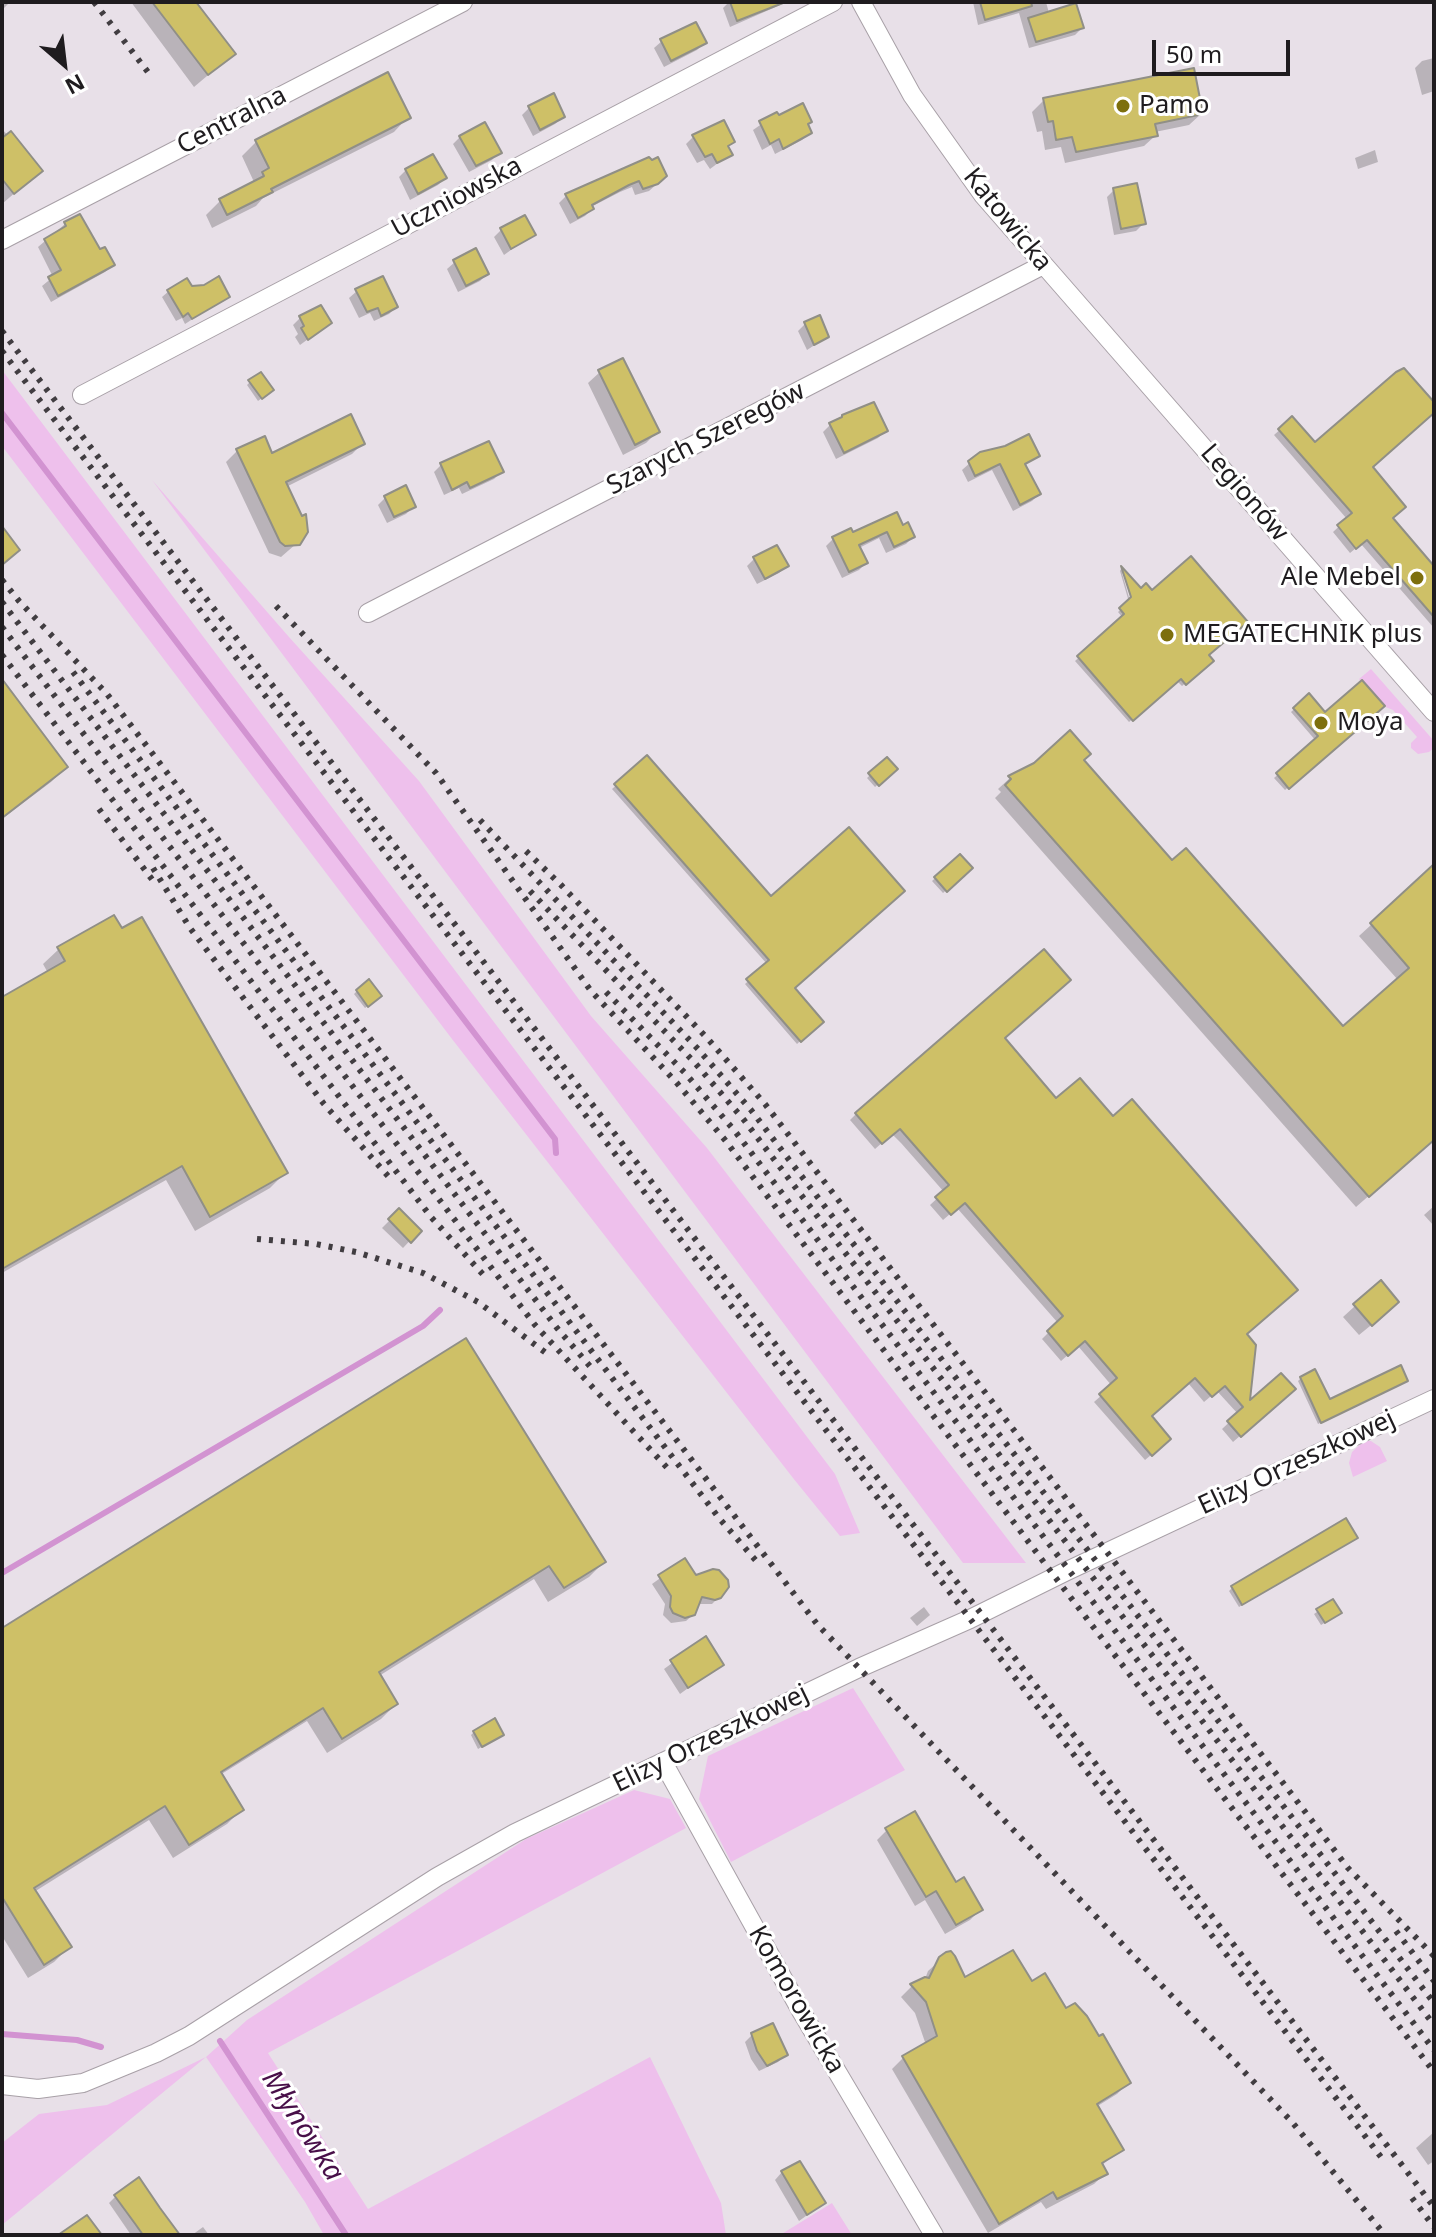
<!DOCTYPE html>
<html>
<head>
<meta charset="utf-8">
<style>
	body { margin:0 }
	#map { position:relative; width:1436px; height:2237px; overflow:hidden; background:#e8e0e8; font-family:"Noto Sans",sans-serif }
	canvas { display:block }
	.frame { position:absolute; inset:0; border:4px solid #1f1c1f; pointer-events:none }
	.north { position:absolute; left:24px; top:24px; width:80px; height:80px; -webkit-text-stroke:6px #fff; paint-order:stroke; rotate:152deg; font-size:22px; font-weight:700; line-height:32px; text-align:center; color:#1f1c1f }
	.north::after { content:''; display:block; margin:auto; width:28px; height:36px; background:#1f1c1f; clip-path:polygon(50% 0,100% 100%,50% 72%,0 100%) }
	.scale { position:absolute; left:1152px; top:40px; width:138px; height:36px; box-sizing:border-box; border:4px solid #1f1c1f; border-top:0; padding-left:10px; font-size:24px; line-height:28px; white-space:nowrap; color:#1f1c1f; -webkit-text-stroke:6px #fff; paint-order:stroke }
</style>
</head>
<body>
<div id="map">
<canvas width="1436" height="2237"></canvas>
<div class="frame"></div>
<div class="north">N</div>
<div class="scale">50 m</div>
</div>
<script>
const c = document.querySelector('canvas').getContext('2d');
c.lineJoin = 'round';
function paint(path, color) { c.fillStyle = color; c.fill(path, 'evenodd'); }
const shape = rows => new Path2D(rows.map(r => 'M' + r).join(''));
function stroke(path, color, width, dash) { c.strokeStyle = color; c.lineWidth = width; c.lineCap = dash ? 'butt' : 'round'; c.setLineDash(dash || []); c.stroke(path); }
function write(font, color, halo, rows, align = 'center') {
  c.font = font + ' "Noto Sans",sans-serif'; c.lineWidth = 6; c.setLineDash([]); c.textBaseline = 'middle'; c.strokeStyle = halo; c.fillStyle = color; for (const [text, x, y, turn = 0] of rows) {
    c.save(); c.translate(x, y); c.rotate((+turn || 0) * Math.PI / 180); c.textAlign = isNaN(turn) ? turn : align; if (halo) c.strokeText(text, 0, 0); c.fillText(text, 0, 0); c.restore();
  }
}
paint(shape([
	[2,370,835,1474,860,1533,840,1536,793,1478,452,1039,2,446],
	[152,480,289,637,419,781,591,1016,707,1148,1026,1563,963,1563],
	[1371,669,1434,741,1434,748,1429,752,1418,754,1411,748,1411,743,1417,737,1393,710,1383,706,1359,679],
	[1364,1441,1371,1441,1380,1447,1387,1461,1353,1477,1349,1463,1352,1452],
	[853,1688,905,1770,731,1862,699,1799,708,1756],
	[634,1790,670,1799,686,1828,268,2053,368,2209,650,2057,721,2203,726,2235,324,2235,305,2202,206,2057,2,2225,2,2143,39,2114,107,2105,206,2057,247,2020,526,1839],
	[832,2203,852,2235,780,2235]
]), '#eec0ec');
paint(shape([
	[2,2,9,3,2,10],
	[131,2,194,2,233,54,194,87],
	[729,2,787,2,730,27,723,8],
	[973,2,1046,2,1049,13,1082,28,1075,35,1029,48,1019,13,978,25],
	[662,41,704,43,697,50,664,67,654,48],
	[1434,58,1434,91,1422,95,1415,68,1422,61],
	[553,96,563,117,555,124,533,136,522,115,529,108],
	[1044,100,1201,114,1189,125,1155,132,1156,135,1144,146,1065,163,1061,147,1045,150,1042,131,1037,132,1032,112],
	[776,114,806,125,810,133,802,140,775,154,771,145,762,150,753,130],
	[408,117,394,132,263,198,256,206,212,228,206,215,220,201,254,182,242,156,256,142],
	[2,129,40,171,2,204],
	[460,137,499,152,492,160,469,172,453,144],
	[693,137,733,142,727,148,730,154,710,169,704,160,697,163,686,144],
	[1375,150,1378,162,1358,169,1355,158],
	[630,166,658,183,649,191,635,195,632,187,620,192,591,207,592,209,585,216,570,224,559,203,566,196],
	[406,170,445,178,438,185,410,200,399,177],
	[1114,190,1143,224,1136,231,1114,235,1107,197],
	[65,224,112,265,105,272,51,302,42,286,53,277,38,247],
	[501,230,533,234,504,255,494,237],
	[455,262,487,274,480,281,458,292,447,269],
	[191,288,228,296,185,324,182,318,176,321,162,297,169,291],
	[357,291,396,307,389,314,374,321,370,313,359,318,349,298],
	[819,317,827,337,807,350,798,331,805,324],
	[300,318,330,323,300,345,295,337,298,334,293,325],
	[600,372,657,432,646,443,623,455,588,383],
	[250,382,269,393,258,401,247,385],
	[1434,405,1434,411,1371,467,1391,519,1434,569,1434,628,1361,544,1350,553,1333,532,1347,519,1274,435,1292,419,1315,445],
	[830,425,885,431,878,438,836,459,823,432],
	[363,443,352,454,286,487,304,537,281,557,269,553,226,462,237,451,271,456],
	[980,454,1037,456,1024,466,1039,494,1032,501,1013,511,992,470,968,482,962,470],
	[441,465,501,472,494,479,462,494,459,488,444,495,434,472],
	[386,497,414,506,406,514,387,523,378,505],
	[902,527,913,537,906,544,886,553,879,538,859,548,866,563,859,570,842,578,826,546,833,539],
	[776,548,786,566,779,573,757,584,747,566,754,559],
	[1121,569,1207,655,1209,664,1182,686,1177,681,1129,722,1075,661,1123,618,1118,612,1129,602,1120,571],
	[1122,573,1128,579,1136,606,1132,608],
	[2,683,66,767,51,782,2,819],
	[1309,696,1325,714,1382,706,1285,790,1274,778,1316,741,1291,712],
	[647,758,792,988,821,1022,797,1044,745,984,767,964,612,789],
	[886,760,895,769,875,787,867,778],
	[1082,760,1172,862,1342,1029,1398,980,1359,936,1434,867,1434,1139,1356,1207,995,798,1001,792,998,789,1010,778,1035,765],
	[960,856,971,868,943,893,932,881],
	[59,949,286,1172,270,1188,195,1231,166,1180,2,1273,2,999,48,973,43,964],
	[357,991,377,999,365,1008,354,994],
	[1002,1039,1244,1334,1247,1405,1287,1395,1233,1442,1222,1429,1238,1414,1217,1391,1204,1402,1188,1383,1149,1417,1162,1446,1145,1460,1094,1402,1112,1386,1078,1346,1061,1361,1042,1339,1058,1323,957,1208,943,1220,930,1205,944,1192,901,1143,892,1134,875,1149,850,1120,856,1114],
	[1434,1206,1434,1226,1424,1215],
	[399,1211,419,1231,403,1248,382,1228],
	[1355,1306,1386,1313,1359,1335,1343,1317],
	[465,1340,604,1562,589,1577,548,1602,534,1579,379,1676,396,1704,381,1719,327,1753,307,1721,220,1775,242,1809,227,1824,173,1858,149,1820,34,1892,69,1947,54,1962,28,1978,2,1936,2,1630],
	[1301,1378,1329,1402,1406,1381,1318,1424,1298,1381],
	[1345,1521,1352,1540,1239,1607,1229,1591,1232,1588],
	[684,1561,695,1577,720,1596,712,1604,697,1604,694,1614,686,1621,671,1623,663,1615,665,1604,652,1584],
	[1333,1601,1336,1616,1321,1625,1314,1614],
	[924,1607,930,1615,917,1626,910,1618],
	[705,1639,721,1664,680,1694,664,1669],
	[474,1732,499,1737,478,1749,471,1735],
	[887,1830,956,1884,980,1910,970,1920,945,1934,925,1900,915,1906,877,1840],
	[947,1954,964,1980,1031,1983,1065,2011,1129,2082,1117,2094,1096,2107,1121,2149,1101,2166,1106,2173,1094,2184,1046,2209,1041,2202,988,2233,892,2069,903,2058,926,2045,915,2013,901,1997,912,1986,925,1979,928,1971],
	[752,2035,785,2055,778,2062,759,2071,751,2059,745,2042],
	[1434,2132,1434,2161,1428,2165,1416,2148],
	[782,2172,824,2203,799,2221,775,2180],
	[116,2196,177,2235,131,2235,109,2203],
	[203,2227,209,2235,192,2235]
]), '#0003');
stroke(shape([
	[2,413,555,1139,556,1153],
	[2,1573,423,1326,440,1310],
	[2,2034,77,2040,101,2047],
	[220,2041,346,2235]
]), '#d293d1', 6);
const building = shape([
	[152,2,196,2,236,54,208,75,152,2],
	[730,2,783,2,783,3,737,21,730,2],
	[980,2,1031,2,1032,6,985,20,980,2],
	[1076,3,1084,28,1036,42,1028,18,1076,3],
	[696,22,707,43,671,61,660,39,696,22],
	[1194,68,1203,114,1155,124,1158,136,1076,152,1072,137,1056,140,1053,121,1048,122,1043,98,1194,68],
	[388,72,411,118,271,189,273,192,227,215,219,199,264,176,262,172,269,168,255,140,388,72],
	[554,93,565,117,540,130,528,106,554,93],
	[803,103,812,122,808,124,812,133,783,149,779,139,770,144,759,121,777,112,779,115,803,103],
	[724,120,735,142,728,146,733,155,717,163,712,154,705,157,692,135,724,120],
	[485,122,502,153,476,166,459,136,485,122],
	[11,131,43,171,14,194,2,179,2,138,11,131],
	[433,154,447,178,418,194,405,169,433,154],
	[649,157,652,160,658,157,667,176,658,184,643,189,639,181,629,185,592,205,594,209,578,218,565,194,649,157],
	[1137,183,1146,224,1121,229,1113,188,1137,183],
	[80,214,100,249,105,247,115,265,58,296,48,277,61,270,44,239,66,226,64,222,80,214],
	[525,215,536,235,511,249,500,228,525,215],
	[476,248,489,274,466,286,453,260,476,248],
	[219,276,230,297,192,319,188,313,183,317,167,290,187,278,192,286,204,285,219,276],
	[383,276,398,307,381,316,378,308,367,312,355,289,383,276],
	[321,305,332,323,308,340,301,328,304,326,299,316,321,305],
	[820,315,829,337,814,345,804,322,820,315],
	[623,358,660,432,635,445,598,370,623,358],
	[1404,368,1434,402,1434,413,1373,467,1406,507,1393,518,1434,566,1434,617,1367,540,1356,549,1337,525,1352,513,1278,429,1292,416,1315,442,1396,372,1404,368],
	[261,372,274,390,262,399,248,380,261,372],
	[874,402,888,431,844,453,829,423,842,417,842,415,874,402],
	[351,414,365,444,286,482,302,516,306,514,308,532,300,545,285,546,280,542,236,449,265,436,272,453,351,414],
	[1029,434,1040,456,1025,464,1041,494,1020,505,1000,464,975,476,968,461,980,452,1005,446,1029,434],
	[489,441,504,472,470,488,467,482,452,490,440,463,489,441],
	[406,485,416,507,394,517,384,496,406,485],
	[897,512,903,525,908,522,915,537,894,547,887,532,859,545,868,563,849,572,832,537,851,528,853,532,897,512],
	[2,526,20,550,2,565,2,526],
	[777,545,789,566,765,579,753,557,777,545],
	[1191,556,1248,622,1209,655,1214,661,1186,685,1181,679,1133,721,1077,656,1124,614,1119,608,1131,597,1121,566,1141,588,1146,583,1152,590,1191,556],
	[2,679,68,767,2,818,2,679],
	[1362,680,1385,706,1289,789,1276,773,1318,736,1293,708,1309,693,1325,712,1362,680],
	[1070,730,1091,754,1084,760,1172,860,1186,848,1343,1026,1409,968,1370,923,1434,864,1434,1140,1369,1197,1005,785,1011,779,1008,776,1034,763,1070,730],
	[647,755,771,896,849,827,905,891,795,988,824,1022,801,1042,746,979,769,960,614,784,647,755],
	[887,757,898,769,879,786,868,773,887,757],
	[960,854,973,868,947,892,934,877,960,854],
	[114,915,122,928,142,917,288,1173,210,1217,182,1166,2,1269,2,997,65,961,57,947,114,915],
	[1044,949,1071,980,1005,1038,1056,1098,1080,1078,1113,1116,1132,1099,1298,1290,1247,1334,1256,1345,1250,1400,1281,1373,1296,1389,1241,1437,1227,1421,1243,1407,1225,1386,1212,1397,1195,1378,1152,1416,1171,1439,1152,1456,1099,1394,1117,1378,1085,1341,1068,1356,1047,1331,1063,1316,965,1203,951,1215,935,1197,949,1185,900,1129,882,1144,855,1113,1044,949],
	[369,979,382,996,368,1007,356,990,369,979],
	[399,1208,422,1231,411,1243,388,1219,399,1208],
	[1381,1280,1399,1302,1372,1326,1353,1304,1381,1280],
	[466,1338,606,1562,564,1588,549,1566,379,1672,398,1704,342,1739,323,1708,221,1772,244,1810,189,1845,165,1806,34,1888,72,1947,44,1965,2,1897,2,1628,466,1338],
	[1401,1365,1408,1381,1321,1423,1300,1377,1315,1369,1330,1399,1401,1365],
	[1346,1518,1358,1538,1242,1605,1231,1586,1346,1518],
	[685,1558,696,1575,713,1569,719,1570,728,1580,729,1587,721,1598,715,1600,702,1597,695,1615,685,1618,673,1613,670,1607,671,1596,658,1575,685,1558],
	[1333,1599,1342,1613,1325,1623,1316,1609,1333,1599],
	[706,1636,724,1665,688,1688,670,1660,706,1636],
	[495,1718,504,1735,482,1747,473,1731,495,1718],
	[915,1811,956,1882,964,1877,983,1910,956,1925,936,1891,926,1897,885,1828,915,1811],
	[1013,1950,1032,1981,1045,1973,1066,2008,1075,2003,1087,2016,1099,2036,1103,2034,1131,2083,1097,2104,1124,2150,1102,2163,1108,2174,1057,2199,1053,2192,999,2224,902,2056,937,2036,926,2002,910,1984,925,1977,929,1978,939,1957,946,1952,951,1951,955,1956,965,1977,1013,1950],
	[773,2023,788,2055,767,2066,757,2051,751,2033,773,2023],
	[800,2161,826,2203,807,2215,781,2171,800,2161],
	[139,2177,160,2208,180,2235,143,2235,136,2225,114,2195,139,2177],
	[87,2215,102,2235,58,2235,87,2215]
]);
paint(building, '#cec067');
stroke(building, '#908f86', 2);
const minor = shape([
	[861,2,912,95,983,195,1434,712],
	[2,240,463,2],
	[82,395,833,2],
	[368,613,1043,265],
	[663,1762,801,2011,934,2235],
	[2,2085,38,2089,83,2083,156,2053,189,2036,437,1877,515,1833,859,1668,970,1619,1067,1571,1434,1399]
]);
stroke(minor, '#a8a0a7', 20);
stroke(minor, '#fff', 18);
stroke(shape([
	[94,2,151,76],
	[2,331,1434,2207],
	[2,351,1381,2157],
	[2,580,19,601,107,694,817,1624,1292,2122,1385,2235],
	[2,602,557,1328,595,1372],
	[276,606,436,773,591,991,676,1082,725,1140,1055,1577,1434,2072],
	[2,627,535,1325,672,1473],
	[2,655,431,1217,488,1280],
	[73,672,719,1518,758,1563],
	[99,809,154,882],
	[480,820,698,1049,751,1110,1434,2003],
	[526,851,562,886,707,1038,765,1104,1348,1868,1434,1956],
	[153,868,190,928,324,1104,388,1176],
	[530,891,695,1063,744,1120,1434,2025],
	[606,992,685,1073,734,1130,1434,2050],
	[257,1239,316,1244,356,1252,423,1273,478,1302,550,1356],
	[1396,1931,1434,1981],
	[1412,2198,1434,2227]
]), '#413d41', 6, [4, 8]);
for (const [x, y, r, color] of [
	[1123,106,8,"#7d6f0d"],
	[1417,578,8,"#7d6f0d"],
	[1167,635,8,"#7d6f0d"],
	[1321,723,8,"#7d6f0d"]
]) { const dot = new Path2D(); dot.arc(x, y, r, 0, 2 * Math.PI); c.fillStyle = color; c.fill(dot); stroke(dot, '#fff', 3); }
write('26px', '#1f1c1f', '#fff', [
	["Pamo",1139,106],
	["Ale Mebel",1401,578,"right"],
	["MEGATECHNIK plus",1183,635],
	["Moya",1337,723]
], 'left');
write('26px', '#1f1c1f', '#fff', [
	["Centralna",232,121,-27],
	["Uczniowska",457,198,-28],
	["Katowicka",1007,220,51],
	["Szarych Szeregów",706,439,-27],
	["Legionów",1244,493,49],
	["Elizy Orzeszkowej",1297,1463,-25],
	["Elizy Orzeszkowej",711,1739,-26],
	["Komorowicka",796,2000,60]
]);
write('italic 28px', '#480f49', '#fff', [
	["Młynówka",302,2126,57]
]);
</script>
</body>
</html>
